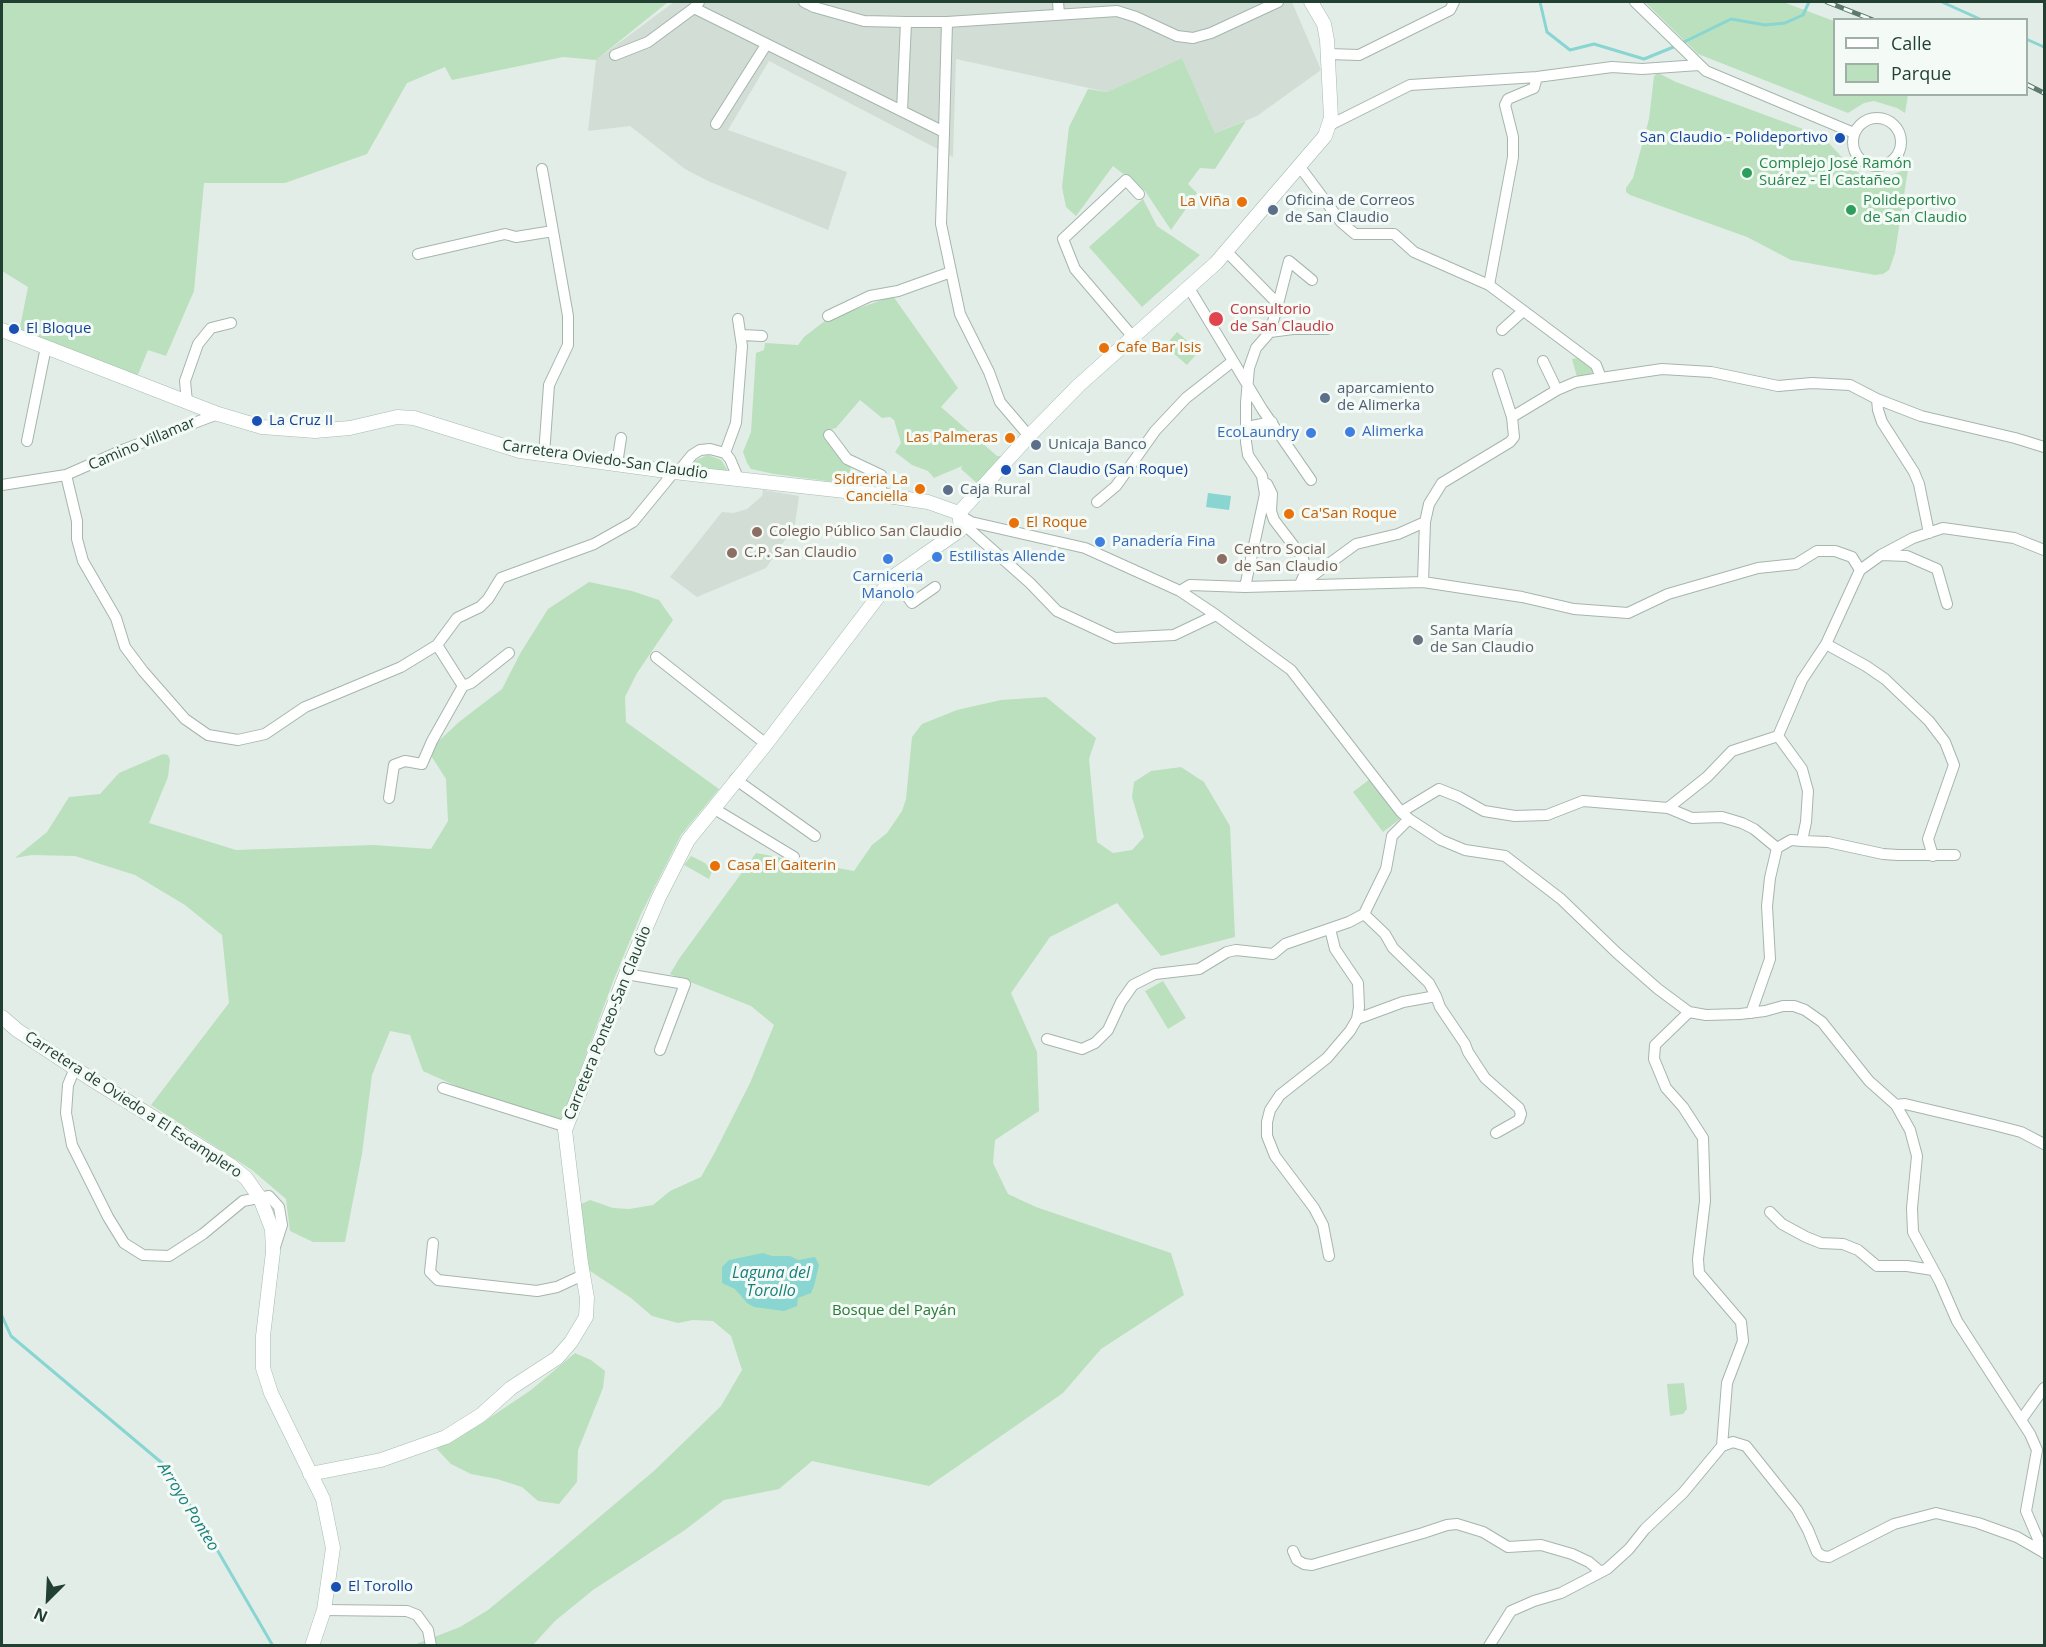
<!DOCTYPE html>
<html>
<head>
<meta charset="utf-8">
<style>
	body { margin:0 }
	#map { position:relative; width:2046px; height:1647px; overflow:hidden; background:#e3ede7; font-family:"Open Sans",sans-serif }
	canvas { display:block }
	.frame { position:absolute; inset:0; border:3px solid #214032; pointer-events:none }
	.legend { position:absolute; left:1833px; top:18px; width:195px; height:78px; box-sizing:border-box; background:#f4faf5; border:2px solid #a0b0a7; margin:0; padding:8px 10px; list-style:none; font-size:18px; color:#214032 }
	.legend li { display:flex; align-items:center; gap:12px; height:30px }
	.legend b { width:30px; border:2px solid #a0b0a7 }
	.north { position:absolute; left:18px; top:1569px; width:60px; height:60px; -webkit-text-stroke:4px #f4faf5; paint-order:stroke; rotate:204deg; font-size:16px; font-weight:700; line-height:24px; text-align:center; color:#214032 }
	.north::after { content:''; display:block; margin:auto; width:21px; height:27px; background:#214032; clip-path:polygon(50% 0,100% 100%,50% 72%,0 100%) }
</style>
</head>
<body>
<div id="map">
<canvas width="2046" height="1647"></canvas>
<div class="frame"></div>
<ul class="legend">
<li><b style="height:8px;background:#fff"></b>Calle</li>
<li><b style="height:16px;background:#bbe0bd"></b>Parque</li>
</ul>
<div class="north">N</div>
</div>
<script>
const c = document.querySelector('canvas').getContext('2d');
c.lineJoin = 'round';
function paint(path, color) { c.fillStyle = color; c.fill(path, 'evenodd'); }
const shape = rows => new Path2D(rows.map(r => 'M' + r).join(''));
function stroke(path, color, width, dash) { c.strokeStyle = color; c.lineWidth = width; c.lineCap = dash ? 'butt' : 'round'; c.setLineDash(dash || []); c.stroke(path); }
function write(font, color, halo, rows, align = 'center') {
  c.font = font + ' "Open Sans",sans-serif'; c.lineWidth = 6; c.setLineDash([]); c.textBaseline = 'middle'; c.strokeStyle = halo; c.fillStyle = color; for (const [text, x, y, turn = 0] of rows) {
    c.save(); c.translate(x, y); c.rotate((+turn || 0) * Math.PI / 180); c.textAlign = isNaN(turn) ? turn : align; if (halo) c.strokeText(text, 0, 0); c.fillText(text, 0, 0); c.restore();
  }
}
paint(shape([
	[674,2,1292,2,1321,70,1257,116,1215,133,1182,58,1107,92,956,59,953,157,769,61,728,130,847,172,828,230,708,181,685,169,630,126,588,131,596,60],
	[763,490,799,496,793,539,787,537,766,568,697,597,670,577,722,512,734,513,747,509,762,496]
]), '#d1ddd5');
paint(shape([
	[2,2,668,2,596,60,563,57,452,80,445,67,407,83,367,154,285,183,204,183,194,291,166,356,148,350,137,377,19,332,28,287,2,271],
	[1645,2,1783,2,1834,21,1834,94,1908,95,1905,113,1897,108,1874,101,1864,103,1848,113,1698,54],
	[1182,58,1215,133,1246,121,1215,169,1200,168,1188,184,1197,193,1171,230,1145,191,1113,166,1076,216,1066,207,1062,187,1069,127,1088,89,1107,92],
	[1658,73,1676,82,1822,136,1854,170,1864,175,1884,177,1908,169,1895,253,1889,270,1883,274,1875,275,1791,260,1747,237,1630,195,1626,192,1626,188,1633,178,1649,119,1654,76],
	[1143,199,1157,226,1200,255,1142,307,1089,247],
	[893,296,958,388,941,407,997,456,1003,456,978,484,961,469,962,466,934,478,928,471,912,465,895,452,901,443,894,420,890,417,882,418,860,400,836,428,825,431,830,441,851,464,849,484,774,474,751,469,747,463,743,452,751,432,756,353,764,350,765,343,798,345,804,337,826,320],
	[1177,332,1199,351,1187,365,1165,346],
	[1580,357,1594,370,1590,375,1577,377,1572,359],
	[708,455,721,460,728,471,693,466,694,461],
	[589,582,632,591,659,600,673,620,637,673,625,697,626,722,719,789,681,835,641,914,614,979,560,1125,507,1109,423,1071,410,1035,390,1031,372,1075,362,1154,345,1242,313,1242,290,1231,286,1199,252,1170,151,1105,229,1003,222,935,185,905,135,875,75,856,32,855,15,858,47,832,69,797,100,794,119,773,163,754,168,755,170,760,168,777,149,823,236,850,373,845,431,849,448,821,446,779,428,751,459,722,502,689,521,652,548,609],
	[1046,697,1096,738,1089,759,1097,842,1113,853,1132,850,1144,837,1132,797,1134,782,1151,771,1181,767,1204,782,1230,826,1235,937,1161,956,1117,903,1050,937,1011,993,1037,1052,1039,1111,995,1140,993,1163,1008,1194,1036,1207,1171,1253,1184,1295,1101,1349,1063,1393,929,1486,812,1461,779,1489,724,1500,685,1530,593,1590,555,1621,533,1645,411,1646,460,1627,488,1610,544,1564,655,1470,721,1406,742,1370,731,1336,713,1321,693,1320,678,1323,652,1316,631,1298,587,1269,579,1205,590,1200,613,1208,629,1209,653,1205,670,1191,701,1177,715,1152,750,1083,774,1025,751,1006,670,974,679,959,756,853,854,871,872,845,887,833,902,811,906,799,912,737,922,724,957,710,1001,700],
	[1370,779,1400,819,1383,832,1353,792],
	[691,856,705,863,712,871,709,879,684,865],
	[1163,981,1186,1018,1168,1029,1145,991],
	[575,1353,591,1360,605,1371,603,1388,578,1450,577,1482,559,1504,538,1501,522,1487,497,1479,471,1474,451,1464,435,1447,476,1427,531,1390],
	[1684,1383,1687,1409,1683,1414,1670,1416,1667,1384]
]), '#bbe0bd');
paint(shape([
	[1208,493,1231,496,1229,510,1206,507],
	[763,1253,772,1256,790,1256,798,1260,815,1257,819,1265,814,1286,811,1293,798,1298,797,1306,784,1311,754,1307,747,1303,735,1289,722,1283,722,1267,729,1260]
]), '#88d5d2');
stroke(shape([
	[1540,2,1547,32,1570,50,1594,44,1644,59,1676,46],
	[1942,2,1982,20],
	[2026,39,2044,47],
	[1682,43,1731,19,1765,25,1785,23,1803,15,1809,2],
	[2,1316,11,1336,162,1463,201,1522,273,1646]
]), '#88d5d2', 3);
const street = shape([
	[699,2,694,8,944,132,941,224,960,314,989,372,1000,402,1029,436],
	[804,2,814,7,864,21,906,22,947,22,1117,11,1136,17,1177,36,1193,38,1211,33,1278,2],
	[1058,2,1059,14],
	[1635,2,1706,71,1854,133],
	[1328,54,1359,55,1450,10,1454,2],
	[615,55,648,42,694,8],
	[902,111,906,22],
	'1853 142a24 24 0 1 1 48 0a24 24 0 1 1-48 0Z',
	[716,124,766,45],
	[1330,125,1410,85,1537,77,1612,67,1642,69,1699,65],
	[944,132,947,22],
	[1300,167,1341,222,1355,234,1394,234,1414,252,1489,285,1596,365,1601,378,1576,382,1557,390,1512,417,1514,437,1510,442,1442,483,1429,504,1425,522,1398,534,1356,544,1300,585],
	[542,169,568,316,568,345,549,385,544,455],
	[1226,251,1278,304,1289,261,1312,280],
	[418,254,505,234,516,237,553,231],
	[1489,285,1513,157,1513,137,1505,105,1508,99,1534,88,1537,77],
	[1189,288,1262,409,1311,480],
	[828,316,870,296,898,291,951,272],
	[1502,330,1523,311],
	[1270,332,1278,304],
	[742,335,762,336],
	[1133,337,1075,269,1063,239,1126,180,1139,194],
	[1543,361,1557,390],
	[1498,374,1512,417],
	[1601,378,1662,369,1711,372,1778,386,1812,383,1850,385,1877,399,1921,416,2015,438,2044,447],
	[1877,399,1878,410,1882,422,1914,472,1919,484,1929,533],
	[187,402,185,381,198,344,211,328,231,323],
	[1246,434,1252,426,1272,422],
	[829,435,847,459,881,475,881,495],
	[27,441,46,347],
	[725,453,736,423,742,346,738,319],
	[617,464,621,438],
	[678,472,692,455,700,450,710,449,725,453,730,459,738,478],
	[66,475,77,521,77,539,83,561,116,618,125,647,143,671,185,719,208,735,238,740,265,734,305,707,401,667,437,645,457,618,480,607,488,599,501,578,594,544,633,522,674,472],
	[1267,484,1272,494,1271,511,1274,520,1303,558,1306,571,1300,584],
	[2,485,66,475,125,449,218,414],
	[1097,502,1116,486,1155,431,1186,398,1233,361],
	[961,516,971,522,1085,548,1180,591,1216,615,1291,670,1401,812,1409,819,1441,840,1465,850,1505,856,1561,899,1617,953,1658,989,1689,1012,1706,1015,1740,1014,1765,1011,1783,1006,1794,1006,1805,1010,1822,1022,1869,1081,1896,1105,1910,1130,1917,1156,1912,1208,1913,1232,1940,1282,1957,1321,2030,1434,2037,1450,2026,1511,2044,1553],
	[961,516,969,529,1030,583,1057,611,1115,638,1174,635,1216,615],
	[1881,555,1913,538,1943,528,2014,538,2044,550],
	[1860,570,1881,555,1907,556,1937,569,1947,604],
	[893,577,912,603,935,587],
	[1423,582,1425,522],
	[1245,587,1265,494,1262,476,1248,455,1246,442,1246,403,1249,368,1256,348,1270,332,1293,329,1327,329],
	[1180,591,1190,585,1245,587,1423,582,1522,597,1574,609,1628,613,1668,594,1758,568,1796,564,1817,551,1835,551,1852,557,1860,570,1826,644,1802,680,1778,736,1732,751,1707,777,1668,808,1583,801,1547,815,1515,816,1484,811,1459,797,1439,789,1401,812],
	[1826,644,1866,666,1885,679,1929,721,1945,742,1954,765,1928,839,1933,856],
	[656,657,766,744],
	[463,686,471,683,509,653],
	[1778,736,1802,769,1808,791,1806,822,1802,841],
	[735,779,815,836],
	[389,798,394,765,405,761,422,764,432,741,463,686,437,645],
	[713,808,794,857],
	[1668,808,1692,818,1722,817,1742,823,1754,829,1777,848,1791,840,1802,841,1828,842,1883,854,1898,855,1955,855],
	[626,974,685,984,660,1050],
	[1436,996,1440,1007,1465,1044,1468,1052,1485,1078,1519,1108,1521,1114,1519,1120,1496,1133],
	[1689,1012,1655,1045,1654,1059,1666,1088,1683,1107,1703,1138,1705,1201,1698,1259,1699,1273,1741,1322,1743,1341,1727,1383,1722,1446],
	[1751,1013,1770,959,1767,906,1770,878,1777,848],
	[1357,1019,1403,1002,1436,996,1429,983,1393,948,1385,934,1364,914],
	[1047,1039,1082,1049,1095,1043,1108,1030,1121,1002,1133,985,1155,974,1199,969,1227,952,1236,950,1273,954,1285,944,1349,922,1364,914,1386,869,1392,836,1409,819],
	[75,1068,68,1085,66,1113,72,1145,108,1217,124,1243,143,1255,169,1256,203,1234,243,1201,269,1196,279,1207,282,1225,275,1247],
	[443,1088,567,1127],
	[1896,1105,1905,1104,1994,1125,2021,1132,2044,1144],
	[1770,1212,1782,1224,1806,1237,1821,1243,1843,1244,1858,1250,1877,1266,1907,1266,1933,1270],
	[433,1243,430,1272,438,1280,537,1291,557,1287,583,1275],
	[1329,1256,1323,1225,1314,1208,1275,1156,1267,1136,1267,1122,1270,1110,1280,1095,1327,1058,1350,1031,1357,1019,1359,1007,1358,983,1335,949,1330,929],
	[2021,1420,2044,1388],
	[1293,1551,1297,1560,1304,1564,1312,1565,1423,1533,1447,1525,1457,1524,1483,1532,1508,1547,1541,1545,1572,1554,1589,1562,1601,1572],
	[324,1610,407,1611,417,1615,428,1630,431,1646],
	[1489,1646,1511,1611,1534,1601,1561,1593,1607,1569,1629,1549,1645,1529,1683,1493,1722,1446,1733,1442,1746,1446,1797,1510,1808,1530,1817,1552,1822,1556,1829,1557,1894,1524,1936,1513,1978,1523,2017,1537,2043,1552]
]);
const secondary = shape([
	[2,330,218,414,262,427,315,431,350,428,397,417,414,418,520,451,674,472,881,495,928,502,959,513],
	[959,513,1029,436,1079,385,1216,263,1325,136,1331,118,1327,40,1324,24,1311,2],
	[2,1017,17,1030,88,1077,230,1165,246,1178,260,1198,272,1229,273,1252,263,1336,263,1368,271,1393,323,1499,333,1548,324,1610,312,1646],
	[310,1474,381,1460,446,1437,481,1415,511,1388,557,1358,571,1342,586,1317,587,1298,581,1263,565,1130,626,974,659,897,688,840,766,744,893,577,960,530,961,527,959,513]
]);
stroke(street, '#a5b6ad', 12);
stroke(secondary, '#a3bdaf', 15);
stroke(street, '#fff', 10);
stroke(secondary, '#fff', 14);
const rail = shape([
	[1827,2,1873,20],
	[2026,84,2044,93]
]);
stroke(rail, '#5c7b6d', 5);
stroke(rail, '#f4faf5', 3, [9]);
for (const [x, y, r, color] of [
	[1840,138,6,"#1a4fb4"],
	[1747,173,6,"#2e9e5b"],
	[1242,202,6,"#e8710a"],
	[1273,210,6,"#5c6f8a"],
	[1851,210,6,"#2e9e5b"],
	[1216,319,8,"#e0444e"],
	[14,329,6,"#1a4fb4"],
	[1104,348,6,"#e8710a"],
	[1325,398,6,"#5c6f8a"],
	[257,421,6,"#1a4fb4"],
	[1350,432,6,"#3f7fe0"],
	[1311,433,6,"#3f7fe0"],
	[1010,438,6,"#e8710a"],
	[1036,445,6,"#5c6f8a"],
	[1006,470,6,"#1a4fb4"],
	[920,489,6,"#e8710a"],
	[948,490,6,"#5c6f8a"],
	[1289,514,6,"#e8710a"],
	[1014,523,6,"#e8710a"],
	[757,532,6,"#8d6e63"],
	[1100,542,6,"#3f7fe0"],
	[732,553,6,"#8d6e63"],
	[937,557,6,"#3f7fe0"],
	[888,559,6,"#3f7fe0"],
	[1222,559,6,"#8d6e63"],
	[1418,640,6,"#6b7280"],
	[715,866,6,"#e8710a"],
	[336,1587,6,"#1a4fb4"]
]) { const dot = new Path2D(); dot.arc(x, y, r, 0, 2 * Math.PI); c.fillStyle = color; c.fill(dot); stroke(dot, '#f4faf5', 2); }
write('15px', '#164399', '#f4faf5', [
	["San Claudio - Polideportivo",1828,138,"right"],
	["El Bloque",26,329],
	["La Cruz II",269,421],
	["San Claudio (San Roque)",1018,470],
	["El Torollo",348,1587]
], 'left');
write('15px', '#27864d', '#f4faf5', [
	["Complejo José Ramón",1759,164],
	["Suárez - El Castañeo",1759,181],
	["Polideportivo",1863,201],
	["de San Claudio",1863,218]
], 'left');
write('15px', '#4e5e75', '#f4faf5', [
	["Oficina de Correos",1285,201],
	["de San Claudio",1285,218],
	["aparcamiento",1337,389],
	["de Alimerka",1337,406],
	["Unicaja Banco",1048,445],
	["Caja Rural",960,490]
], 'left');
write('15px', '#c56008', '#f4faf5', [
	["La Viña",1230,202,"right"],
	["Cafe Bar Isis",1116,348],
	["Las Palmeras",998,438,"right"],
	["Sidreria La",908,480,"right"],
	["Canciella",908,497,"right"],
	["Ca'San Roque",1301,514],
	["El Roque",1026,523],
	["Casa El Gaiterin",727,866]
], 'left');
write('15px', '#be3a42', '#f4faf5', [
	["Consultorio",1230,310],
	["de San Claudio",1230,327]
], 'left');
write('15px', '#366cbe', '#f4faf5', [
	["Alimerka",1362,432],
	["EcoLaundry",1299,433,"right"],
	["Panadería Fina",1112,542],
	["Estilistas Allende",949,557],
	["Carniceria",888,577,"center"],
	["Manolo",888,594,"center"]
], 'left');
write('15px', '#214032', '#f4faf5', [
	["Camino Villamar",142,444,-23],
	["Carretera Oviedo-San Claudio",605,460,8],
	["Carretera Ponteo-San Claudio",608,1023,-68],
	["Carretera de Oviedo a El Escamplero",133,1105,33]
]);
write('15px', '#785e54', '#f4faf5', [
	["Colegio Público San Claudio",769,532],
	["Centro Social",1234,550],
	["de San Claudio",1234,567],
	["C.P. San Claudio",744,553]
], 'left');
write('15px', '#5b616d', '#f4faf5', [
	["Santa María",1430,631],
	["de San Claudio",1430,648]
], 'left');
write('15px', '#297938', '#f4faf5', [
	["Bosque del Payán",894,1311]
]);
write('italic 16px', '#187f7c', '#f4faf5', [
	["Laguna del",771,1273],
	["Torollo",771,1291],
	["Arroyo Ponteo",188,1507,58]
]);
</script>
</body>
</html>
